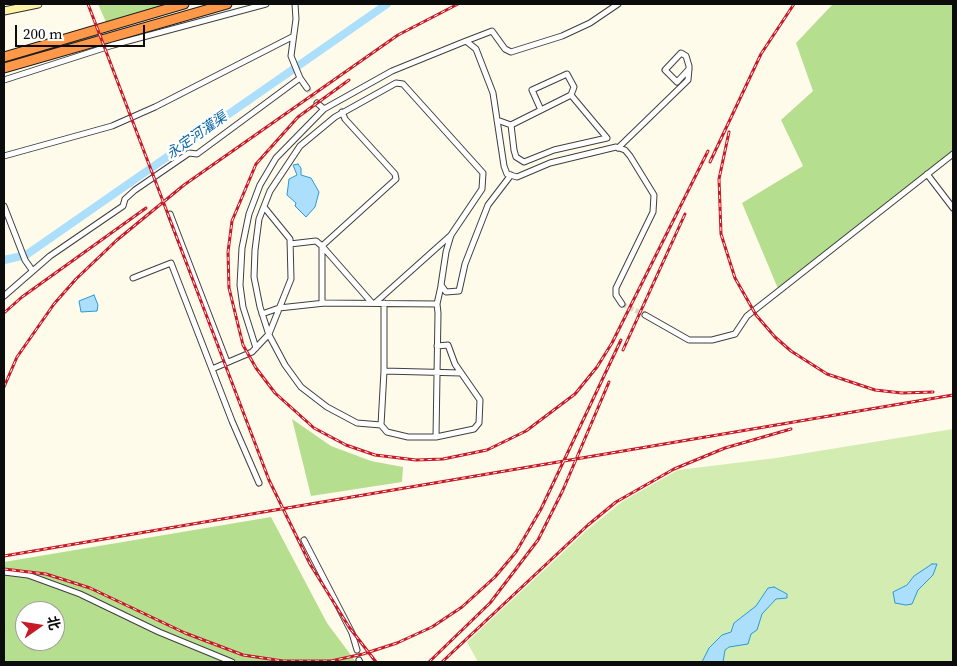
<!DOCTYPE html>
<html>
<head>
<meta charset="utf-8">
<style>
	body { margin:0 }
	#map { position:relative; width:957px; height:666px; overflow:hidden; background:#fffbeb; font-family:"Source Serif 4","Noto Sans SC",serif }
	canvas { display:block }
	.frame { position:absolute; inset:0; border:5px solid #0c0c0c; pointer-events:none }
	.north { position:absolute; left:15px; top:601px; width:50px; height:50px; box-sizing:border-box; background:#fff; border:1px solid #9e9e9e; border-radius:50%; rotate:77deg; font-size:14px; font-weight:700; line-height:20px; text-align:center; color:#0c0c0c }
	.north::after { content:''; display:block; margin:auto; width:18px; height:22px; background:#c71926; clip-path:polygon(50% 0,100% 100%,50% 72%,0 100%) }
	.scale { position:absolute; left:15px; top:25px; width:130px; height:22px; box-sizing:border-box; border:2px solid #0c0c0c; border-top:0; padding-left:6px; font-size:15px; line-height:18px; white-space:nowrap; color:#0c0c0c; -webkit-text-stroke:4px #fff; paint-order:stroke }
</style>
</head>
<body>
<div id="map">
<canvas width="957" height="666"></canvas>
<div class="frame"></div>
<div class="north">北</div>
<div class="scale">200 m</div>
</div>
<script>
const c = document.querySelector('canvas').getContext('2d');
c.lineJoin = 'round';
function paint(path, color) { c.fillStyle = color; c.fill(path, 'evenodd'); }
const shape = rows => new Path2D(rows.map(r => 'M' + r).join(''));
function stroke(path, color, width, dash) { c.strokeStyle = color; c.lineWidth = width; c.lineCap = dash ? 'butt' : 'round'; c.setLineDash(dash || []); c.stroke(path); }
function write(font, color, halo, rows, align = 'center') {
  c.font = font + ' "Source Serif 4","Noto Sans SC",serif'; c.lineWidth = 5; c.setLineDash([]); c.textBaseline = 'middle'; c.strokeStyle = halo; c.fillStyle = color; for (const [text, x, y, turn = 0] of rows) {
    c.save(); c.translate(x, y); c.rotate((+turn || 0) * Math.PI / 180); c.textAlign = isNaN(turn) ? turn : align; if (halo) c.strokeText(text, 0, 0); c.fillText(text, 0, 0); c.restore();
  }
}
paint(shape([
	[953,429,953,662,478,662,467,642,587,530,623,501,678,470,776,458]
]), '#d2ecb2');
paint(shape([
	[98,4,171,4,106,22],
	[833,4,953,4,953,155,779,291,742,203,803,166,781,120,813,91,796,43],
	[292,419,331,446,371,461,403,467,402,482,311,496],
	[271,517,327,623,356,662,4,662,4,562],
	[25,611,55,611,55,641,25,641]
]), '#b5de8f');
const water = shape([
	[298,164,301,168,301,175,311,178,319,192,315,207,306,217,295,206,296,203,287,195,289,179,297,175,293,165,298,164],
	[94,295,98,305,97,311,81,312,79,301,94,295],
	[932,564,937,564,933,575,918,590,912,604,906,605,895,603,893,592,907,585,914,576,932,564],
	[774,587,787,594,787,598,776,599,762,614,757,630,751,634,748,644,729,647,725,650,723,662,702,662,709,648,722,635,731,632,734,623,756,606,768,588,774,587]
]);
paint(water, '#abdffb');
stroke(water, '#2c98d8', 1);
stroke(shape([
	[4,260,26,255,387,4]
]), '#abdffb', 8);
stroke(shape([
	[307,88,317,103],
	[622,304,645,315],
	[357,650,359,660]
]), '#dbd7ca', 5, [5, 2.5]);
const street = shape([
	[295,4,296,19,291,56,300,78,307,88],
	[466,41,492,31,505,49,511,52,562,36,590,23,618,4],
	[4,80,113,45,266,4],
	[317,103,324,109],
	[342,112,345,119,395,174,396,179,322,246,372,303],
	[497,120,511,125,571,95,574,87,567,74,532,90,541,110],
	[511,125,514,150,516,157,524,162,554,150,607,138,571,95],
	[618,148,688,80,689,69,689,66,686,56,681,53,665,70,677,82,689,69],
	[4,156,112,126,155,107,292,37],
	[927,174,953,208],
	[4,206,25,260,32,270],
	[170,214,227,362],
	[290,244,316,241,322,246,322,303],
	[133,278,171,263,232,421,259,483],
	[4,296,50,256,123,206,125,199,135,190,189,153,197,154,300,78],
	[375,303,451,235],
	[437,304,438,313,436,437,408,437,387,432,381,425,357,423,327,407,301,387,285,365,269,335,260,307,254,277,255,250,259,219,270,191,300,146,335,117,396,83,403,84,483,173,482,189,451,235,446,252,441,285,446,292,459,291,465,264,488,205,511,175],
	[262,314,279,308,325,303,437,304,441,286],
	[645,315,689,340,712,340,735,334,747,316,953,154],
	[256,348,243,307,240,285,242,248,249,214,260,185,276,158,324,109,392,71,466,41,476,49,493,93,504,166,507,174,517,177,550,163,616,147,625,150,630,156,654,195,653,212,616,288,616,295,622,304],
	[212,369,252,352,269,334,291,279,290,239,264,207],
	[384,371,461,373],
	[381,425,384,371,384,303],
	[436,437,474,429,479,423,480,400,455,364,448,345,437,346],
	[304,540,352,633,357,650],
	[4,572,28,575,80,594,159,632,232,662],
	[359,660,360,662]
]);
const secondary = shape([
	[4,11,38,4]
]);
const highway = shape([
	[4,57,184,4],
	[4,68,227,4]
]);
stroke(street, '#3f3f3f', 7);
stroke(secondary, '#2e2e2e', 9);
stroke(highway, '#1d1d1d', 11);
stroke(street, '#fff', 5);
stroke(secondary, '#fff3a6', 7);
stroke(highway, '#ff9849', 9);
const rail = shape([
	[88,4,269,480,310,564,349,627,376,662],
	[349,80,298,117,256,164,232,221,228,252,229,288,243,345,256,368,275,393,314,428,346,445,375,455,416,460,443,459,487,450,526,431,575,394,597,367,612,343,708,151],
	[729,132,719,179,721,234,735,278,756,315,775,337,791,351,827,374,875,390,902,393,933,392],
	[710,162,761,54,794,4],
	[4,313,22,297,146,208],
	[623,350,685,214],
	[4,387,17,357,54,304,76,279,117,240,184,185,398,35,458,4],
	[4,556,953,395],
	[4,569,46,574,90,588,185,633,243,655,283,661,331,661,363,654,397,643,432,627,462,607,495,577,516,552,541,509,621,340],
	[429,662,490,603,538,540,563,490,609,382],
	[442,662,588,525,616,502,674,469,725,448,791,429]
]);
stroke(rail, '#c71926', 3);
stroke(rail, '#fff', 1, [4]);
write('italic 14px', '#0c67a7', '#fff', [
	["永定河灌渠",197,136,-35]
]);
</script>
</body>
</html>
